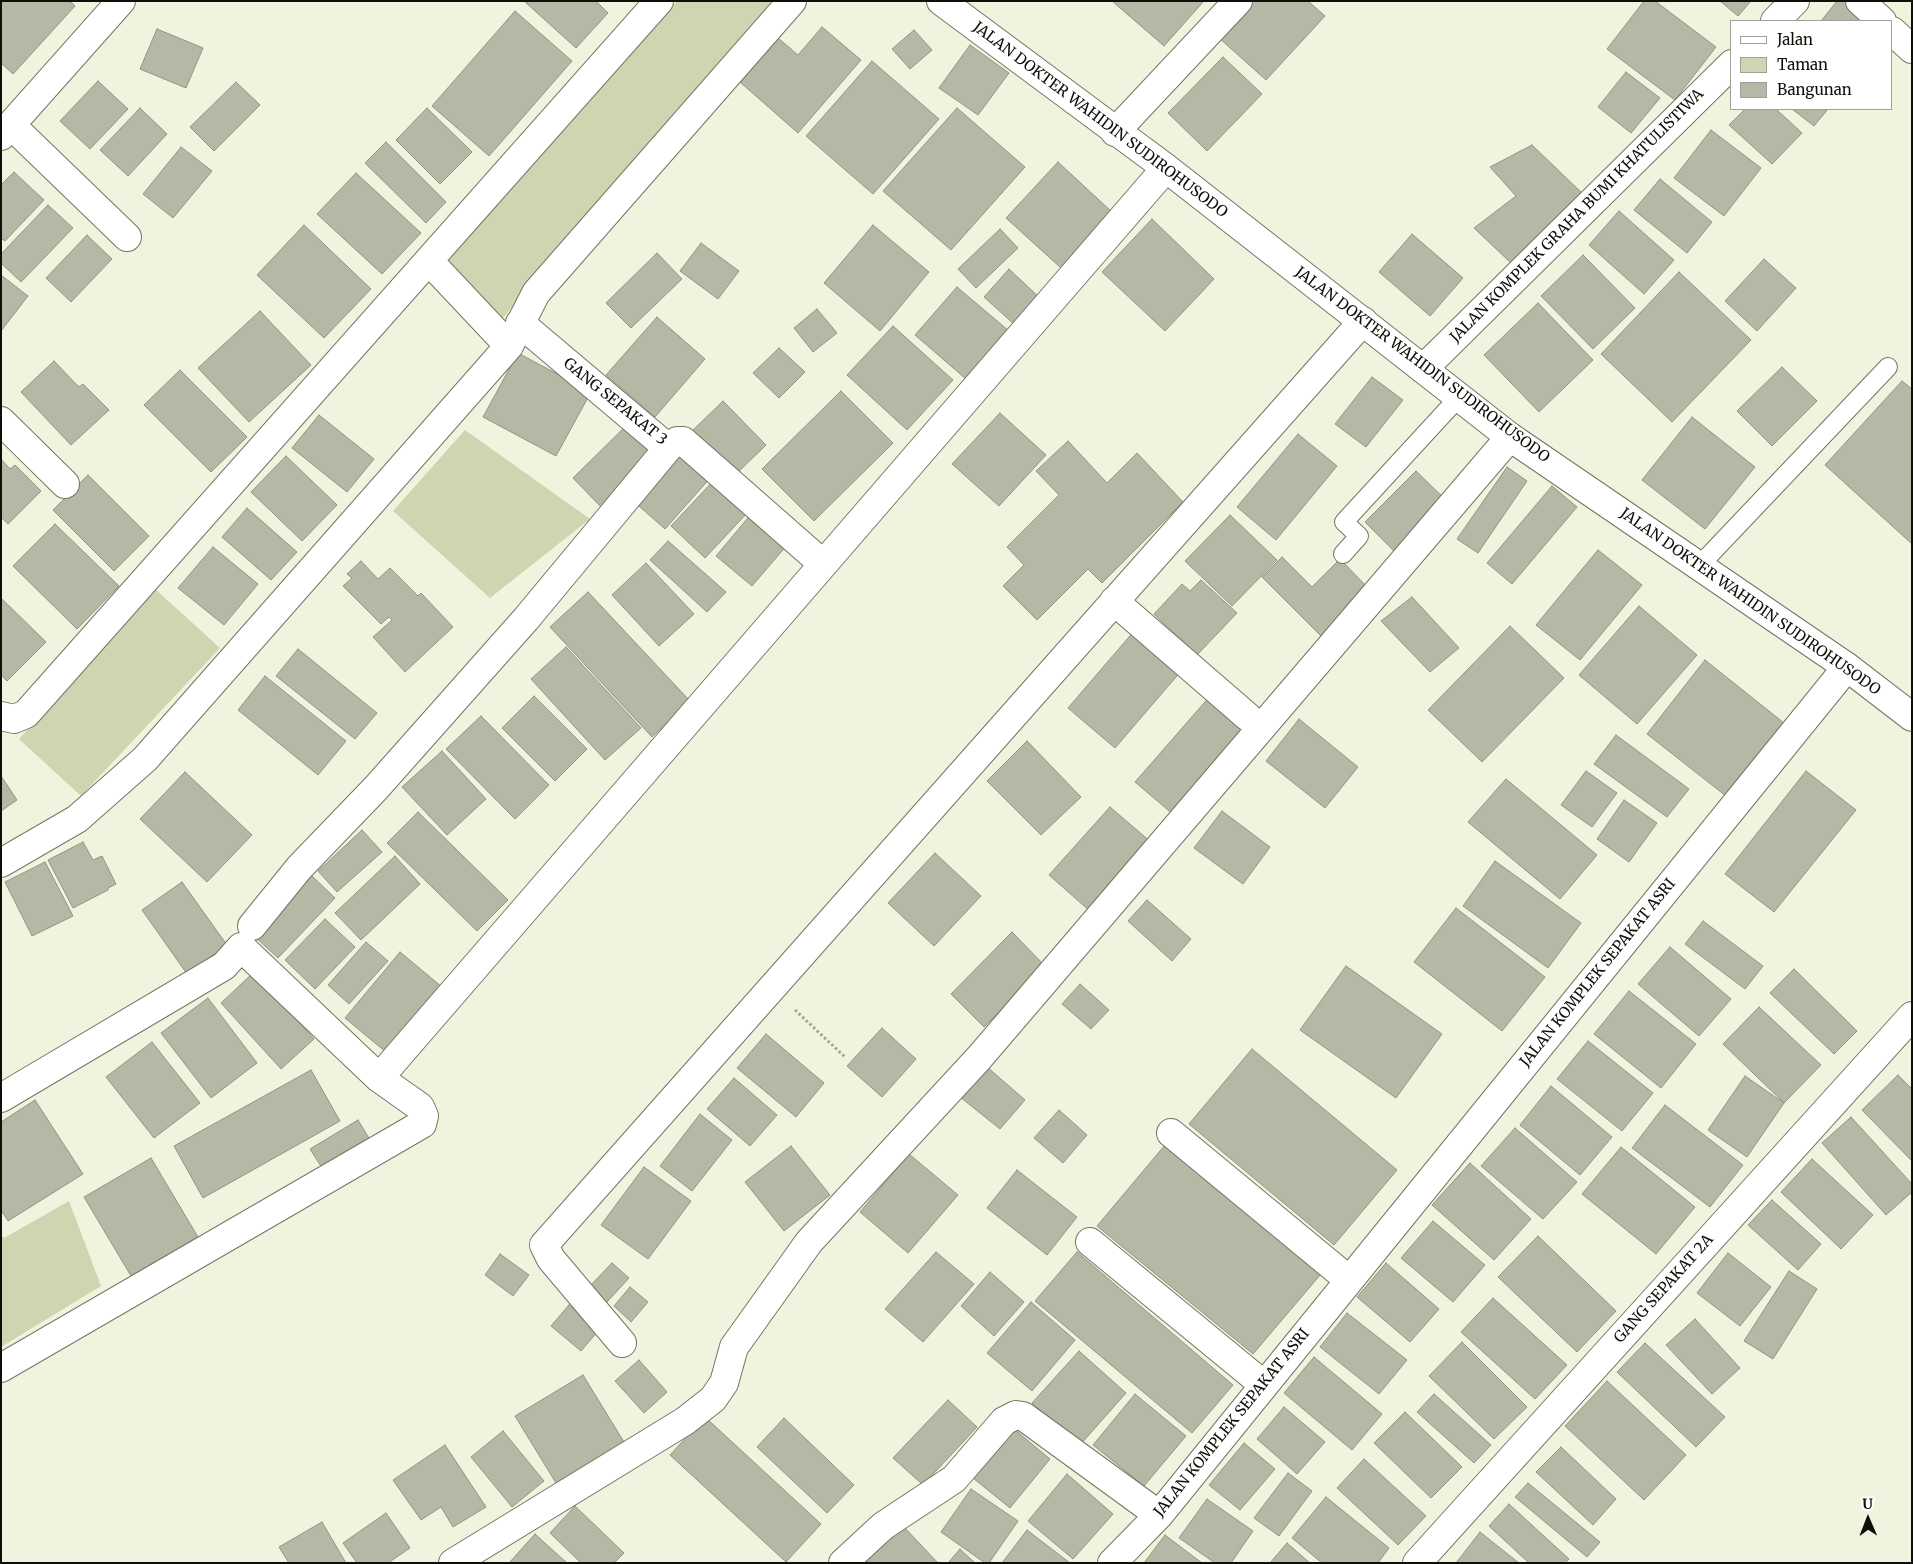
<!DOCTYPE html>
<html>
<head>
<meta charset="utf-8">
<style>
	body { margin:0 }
	#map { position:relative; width:1913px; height:1564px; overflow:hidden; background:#f0f4df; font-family:Merriweather,serif }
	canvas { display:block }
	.frame { position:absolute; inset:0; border:2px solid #0e0f08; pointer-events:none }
	.legend { position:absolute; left:1730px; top:20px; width:162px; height:90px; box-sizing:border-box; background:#fff; border:1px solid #9f9f9c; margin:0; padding:6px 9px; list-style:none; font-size:15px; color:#0e0f08 }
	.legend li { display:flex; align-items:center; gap:10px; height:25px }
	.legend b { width:25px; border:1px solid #9f9f9c }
	.north { position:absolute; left:1843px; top:1494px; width:50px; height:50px; -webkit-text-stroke:4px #fff; paint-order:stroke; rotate:359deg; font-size:14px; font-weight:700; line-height:20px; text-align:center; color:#0e0f08 }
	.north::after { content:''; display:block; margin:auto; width:18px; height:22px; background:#0e0f08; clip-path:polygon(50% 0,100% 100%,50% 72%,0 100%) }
</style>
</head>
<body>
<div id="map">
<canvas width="1913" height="1564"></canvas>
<div class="frame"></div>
<ul class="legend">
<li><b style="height:6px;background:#fff"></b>Jalan</li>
<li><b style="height:14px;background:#cfd5b1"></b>Taman</li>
<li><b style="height:14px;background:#b4b8a4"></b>Bangunan</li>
</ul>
<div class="north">U</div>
</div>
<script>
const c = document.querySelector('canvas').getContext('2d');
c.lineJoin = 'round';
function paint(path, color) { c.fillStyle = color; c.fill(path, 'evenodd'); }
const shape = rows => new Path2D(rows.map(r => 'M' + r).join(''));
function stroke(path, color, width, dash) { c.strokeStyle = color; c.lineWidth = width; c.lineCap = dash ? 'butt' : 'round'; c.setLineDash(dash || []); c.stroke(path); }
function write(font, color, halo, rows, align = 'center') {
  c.font = font + ' Merriweather,serif'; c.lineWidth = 5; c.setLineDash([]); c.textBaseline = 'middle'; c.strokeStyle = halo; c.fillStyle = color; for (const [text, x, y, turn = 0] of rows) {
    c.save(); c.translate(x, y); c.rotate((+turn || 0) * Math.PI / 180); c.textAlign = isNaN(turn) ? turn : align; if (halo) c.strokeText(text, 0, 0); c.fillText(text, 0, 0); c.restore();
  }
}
paint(shape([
	[677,1,773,1,503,318,444,258],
	[465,430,590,519,490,598,393,511],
	[154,588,220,648,81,796,19,739],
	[69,1201,101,1286,1,1347,1,1235,4,1238]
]), '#cfd5b1');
const building = shape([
	[1,1,70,1,75,6,13,74,1,63,1,1],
	[524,1,596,1,608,13,576,48,524,1],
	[1112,1,1204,1,1164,46,1112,1],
	[1252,1,1308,1,1325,16,1266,80,1218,37,1252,1],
	[1644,1,1655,1,1716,47,1675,100,1607,49,1644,1],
	[1720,1,1751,1,1738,16,1720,1],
	[1837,1,1848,1,1873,21,1821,21,1837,1],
	[515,11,572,61,489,156,432,106,515,11],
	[822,27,861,60,798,133,732,75,771,32,798,55,822,27],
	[157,29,203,48,186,88,140,69,157,29],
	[914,30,932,50,910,69,892,49,914,30],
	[970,45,1009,73,978,115,939,88,970,45],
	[1223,57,1262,94,1207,151,1168,113,1223,57],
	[872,61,939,119,873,194,806,136,872,61],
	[1626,72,1660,98,1631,133,1598,107,1626,72],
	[98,81,128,109,90,149,60,121,98,81],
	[236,82,260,105,214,151,190,127,236,82],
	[140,108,167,134,128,176,100,150,140,108],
	[427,108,472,152,440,184,396,140,427,108],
	[957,108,1025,167,951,250,883,191,957,108],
	[1745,109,1776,109,1802,133,1772,164,1729,125,1745,109],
	[1792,109,1828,109,1814,126,1792,109],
	[1711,130,1761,168,1724,216,1674,178,1711,130],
	[386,142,446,202,426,223,365,163,386,142],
	[1532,145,1582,193,1512,264,1474,228,1516,196,1490,167,1532,145],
	[181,147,212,171,173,218,143,194,181,147],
	[1058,162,1112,212,1061,268,1006,218,1058,162],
	[14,172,44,200,5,241,1,238,1,185,14,172],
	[356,173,421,233,382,274,317,214,356,173],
	[1660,179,1712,222,1687,253,1634,210,1660,179],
	[48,205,73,228,21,282,1,263,1,254,48,205],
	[1619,211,1674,260,1644,294,1589,245,1619,211],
	[1152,219,1214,279,1165,331,1102,272,1152,219],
	[304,225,371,289,324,338,257,275,304,225],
	[873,225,929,272,880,331,824,283,873,225],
	[1000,229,1018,248,976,288,958,269,1000,229],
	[1412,234,1463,278,1430,316,1379,272,1412,234],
	[87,235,112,259,71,302,46,278,87,235],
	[701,243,739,271,718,299,680,271,701,243],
	[657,253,682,279,631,328,606,303,657,253],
	[1583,255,1635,308,1593,349,1541,296,1583,255],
	[1764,259,1796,288,1757,331,1725,301,1764,259],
	[1009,269,1041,299,1016,326,984,297,1009,269],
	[1679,272,1751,340,1672,422,1601,354,1679,272],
	[1,275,28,296,1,331,1,275],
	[957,287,1009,331,966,379,915,335,957,287],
	[1538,303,1593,360,1539,412,1484,355,1538,303],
	[817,309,837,333,813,352,794,328,817,309],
	[260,311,311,365,249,422,198,368,260,311],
	[657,317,705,359,655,417,606,375,657,317],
	[893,326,953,380,907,430,847,375,893,326],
	[779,348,805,372,779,398,753,373,779,348],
	[518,353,591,392,556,456,483,417,518,353],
	[54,361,79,387,83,384,109,410,71,445,21,392,54,361],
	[1782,367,1817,401,1772,446,1737,411,1782,367],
	[180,370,247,437,211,472,144,405,180,370],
	[1372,377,1403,400,1366,447,1335,424,1372,377],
	[1902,381,1912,389,1912,544,1825,465,1902,381],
	[841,391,893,443,814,521,762,469,841,391],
	[723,401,766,445,732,478,689,434,723,401],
	[1000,413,1046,455,999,506,952,464,1000,413],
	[319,415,374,459,347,492,292,448,319,415],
	[1692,417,1755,467,1705,529,1642,480,1692,417],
	[631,421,661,451,603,509,573,478,631,421],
	[1298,434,1337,466,1276,540,1237,507,1298,434],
	[1068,441,1107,483,1137,453,1183,502,1102,583,1088,569,1037,620,1003,586,1024,565,1007,547,1059,495,1036,471,1068,441],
	[677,446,712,476,665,529,631,499,677,446],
	[286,456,337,505,302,541,251,492,286,456],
	[1,459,10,469,15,465,41,491,8,524,1,517,1,459],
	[1507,467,1527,481,1478,553,1457,539,1507,467],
	[1416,471,1449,503,1397,554,1365,522,1416,471],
	[88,475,149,536,114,571,53,510,88,475],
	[715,479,750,510,705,558,671,526,715,479],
	[1552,486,1577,507,1512,584,1487,563,1552,486],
	[247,508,297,552,271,580,222,537,247,508],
	[752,513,788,544,752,586,716,556,752,513],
	[1230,515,1277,560,1232,606,1185,561,1230,515],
	[55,524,119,586,77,629,13,566,55,524],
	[668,541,726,592,707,612,650,560,668,541],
	[213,547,258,584,224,625,178,588,213,547],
	[1598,550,1642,585,1580,660,1536,625,1598,550],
	[1282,557,1312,587,1340,559,1371,591,1323,638,1262,577,1282,557],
	[361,561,378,579,390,568,418,596,421,593,453,627,405,672,373,637,392,620,389,617,381,624,343,586,352,578,347,574,361,561],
	[646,563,694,614,659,646,612,595,646,563],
	[1201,580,1237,613,1197,655,1154,614,1182,584,1190,591,1201,580],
	[588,592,690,701,652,737,550,627,588,592],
	[1412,597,1459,648,1430,672,1381,621,1412,597],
	[1,598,46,642,7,681,1,675,1,598],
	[1639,606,1697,655,1637,724,1579,675,1639,606],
	[1510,626,1564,678,1482,762,1428,710,1510,626],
	[1135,630,1182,670,1115,748,1068,708,1135,630],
	[566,647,641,728,605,760,531,679,566,647],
	[298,649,377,713,355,739,276,676,298,649],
	[1705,660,1784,723,1726,796,1647,734,1705,660],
	[265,676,346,741,318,775,238,710,265,676],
	[1211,695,1251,729,1175,816,1135,782,1211,695],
	[534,696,587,749,555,781,502,728,534,696],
	[481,716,549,785,515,819,446,749,481,716],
	[1299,719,1358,767,1325,808,1266,761,1299,719],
	[1616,735,1689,789,1667,817,1594,764,1616,735],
	[1027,741,1081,797,1041,835,987,781,1027,741],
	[442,751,486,799,447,835,402,787,442,751],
	[1586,771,1617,793,1592,827,1561,805,1586,771],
	[1806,771,1856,810,1774,912,1725,874,1806,771],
	[185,772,252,835,207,882,140,819,185,772],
	[1,776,17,800,1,811,1,776],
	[1506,779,1597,855,1560,899,1468,822,1506,779],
	[1624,800,1657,823,1629,862,1597,839,1624,800],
	[1110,807,1152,843,1091,912,1049,875,1110,807],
	[1222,811,1270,847,1243,884,1194,848,1222,811],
	[418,812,508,900,477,931,387,843,418,812],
	[362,830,382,852,337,892,318,871,362,830],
	[83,842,93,860,102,856,116,884,108,888,108,890,73,908,48,860,83,842],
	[935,853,981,896,934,946,888,903,935,853],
	[395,856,420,884,361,940,335,913,395,856],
	[1495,861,1581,923,1548,968,1463,906,1495,861],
	[45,862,73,916,32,936,5,882,45,862],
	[310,874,335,898,278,958,253,935,310,874],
	[182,882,227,945,187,974,142,910,182,882],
	[1147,900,1191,939,1172,961,1128,921,1147,900],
	[1456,908,1545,977,1502,1031,1414,962,1456,908],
	[325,919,355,947,315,989,285,960,325,919],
	[1703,921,1763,966,1745,989,1685,944,1703,921],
	[1012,932,1045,966,984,1027,951,994,1012,932],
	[366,942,388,961,349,1004,328,985,366,942],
	[1670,947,1731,999,1699,1036,1638,984,1670,947],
	[400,952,442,987,387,1053,345,1018,400,952],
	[1346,966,1442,1034,1396,1098,1300,1030,1346,966],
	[1794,969,1857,1031,1834,1054,1770,993,1794,969],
	[254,972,314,1039,281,1069,221,1003,254,972],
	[1080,984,1109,1010,1091,1029,1062,1004,1080,984],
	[1629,991,1696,1044,1661,1088,1594,1034,1629,991],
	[208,998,257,1063,211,1098,161,1033,208,998],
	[1759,1007,1821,1065,1784,1103,1723,1044,1759,1007],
	[882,1028,916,1059,882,1097,847,1066,882,1028],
	[766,1034,824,1083,796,1117,737,1068,766,1034],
	[1588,1041,1653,1093,1622,1131,1557,1079,1588,1041],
	[152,1042,200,1103,154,1138,106,1077,152,1042],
	[1252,1049,1397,1170,1334,1245,1189,1124,1252,1049],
	[986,1066,1025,1100,1000,1129,960,1097,986,1066],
	[311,1070,340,1121,203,1198,174,1146,311,1070],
	[1898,1075,1912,1089,1912,1161,1862,1110,1898,1075],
	[1745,1076,1784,1103,1747,1157,1708,1130,1745,1076],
	[734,1078,777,1115,750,1146,707,1109,734,1078],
	[1551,1086,1612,1137,1580,1175,1520,1125,1551,1086],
	[35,1100,83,1174,8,1221,1,1210,1,1122,35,1100],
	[1665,1105,1743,1165,1710,1207,1632,1148,1665,1105],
	[1059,1110,1087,1135,1063,1163,1034,1138,1059,1110],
	[700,1114,732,1140,692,1191,660,1166,700,1114],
	[1851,1117,1912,1184,1912,1192,1886,1215,1822,1143,1851,1117],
	[358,1120,370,1140,322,1168,310,1149,358,1120],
	[1515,1128,1577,1182,1543,1219,1481,1166,1515,1128],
	[1165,1145,1321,1274,1253,1354,1097,1226,1165,1145],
	[791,1146,830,1195,784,1231,745,1182,791,1146],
	[1621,1147,1695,1207,1656,1254,1582,1194,1621,1147],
	[909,1154,958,1195,908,1253,860,1212,909,1154],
	[151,1158,198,1237,131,1276,84,1197,151,1158],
	[1812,1159,1873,1215,1841,1249,1781,1192,1812,1159],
	[1470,1163,1531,1219,1494,1260,1432,1205,1470,1163],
	[644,1167,691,1201,648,1259,601,1225,644,1167],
	[1017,1170,1077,1217,1047,1255,987,1208,1017,1170],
	[1772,1200,1821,1244,1798,1270,1748,1225,1772,1200],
	[1433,1221,1485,1265,1453,1302,1401,1258,1433,1221],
	[1538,1236,1616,1311,1577,1352,1498,1277,1538,1236],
	[936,1252,974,1284,923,1342,885,1309,936,1252],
	[1077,1252,1233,1385,1192,1433,1035,1301,1077,1252],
	[1728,1253,1771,1287,1740,1326,1697,1293,1728,1253],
	[500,1254,529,1275,513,1296,485,1275,500,1254],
	[612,1263,629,1278,607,1302,590,1286,612,1263],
	[1386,1263,1439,1309,1410,1342,1357,1297,1386,1263],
	[1789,1271,1817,1289,1773,1359,1744,1341,1789,1271],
	[990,1272,1024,1302,994,1336,961,1306,990,1272],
	[630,1287,648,1302,631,1322,614,1306,630,1287],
	[1493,1298,1567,1365,1535,1399,1461,1332,1493,1298],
	[1031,1302,1075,1340,1032,1391,987,1353,1031,1302],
	[569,1305,599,1330,581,1351,551,1326,569,1305],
	[1347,1313,1407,1360,1379,1394,1320,1347,1347,1313],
	[1695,1319,1740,1368,1712,1394,1666,1345,1695,1319],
	[1462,1342,1527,1407,1494,1439,1429,1376,1462,1342],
	[1645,1343,1725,1417,1696,1447,1617,1372,1645,1343],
	[1079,1351,1126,1393,1080,1445,1032,1403,1079,1351],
	[1314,1357,1382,1414,1352,1450,1284,1393,1314,1357],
	[639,1360,667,1392,644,1413,615,1381,639,1360],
	[583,1375,624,1442,556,1483,515,1416,583,1375],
	[1607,1381,1686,1455,1644,1500,1565,1426,1607,1381],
	[1135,1394,1186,1436,1144,1486,1093,1445,1135,1394],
	[1434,1394,1491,1445,1474,1463,1417,1412,1434,1394],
	[948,1400,977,1427,923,1485,893,1458,948,1400],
	[1284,1407,1325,1442,1297,1474,1257,1439,1284,1407],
	[1405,1412,1462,1467,1431,1498,1374,1443,1405,1412],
	[705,1417,821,1524,786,1562,670,1455,705,1417],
	[784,1418,854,1485,827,1513,757,1447,784,1418],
	[1014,1429,1050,1459,1010,1508,973,1478,1014,1429],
	[503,1431,544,1481,512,1507,471,1457,503,1431],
	[1244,1443,1275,1469,1240,1510,1209,1485,1244,1443],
	[445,1445,486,1507,453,1527,441,1507,421,1520,393,1480,445,1445],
	[1561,1447,1616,1499,1593,1525,1536,1472,1561,1447],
	[1364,1459,1426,1516,1398,1545,1337,1488,1364,1459],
	[1288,1473,1312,1491,1279,1536,1254,1518,1288,1473],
	[1067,1474,1113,1514,1073,1559,1028,1521,1067,1474],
	[1528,1483,1600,1542,1587,1557,1515,1497,1528,1483],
	[971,1489,1018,1521,989,1563,985,1563,941,1532,971,1489],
	[1326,1497,1389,1548,1378,1563,1322,1563,1292,1538,1326,1497],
	[1207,1499,1253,1531,1231,1563,1215,1563,1179,1538,1207,1499],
	[1509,1504,1569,1559,1565,1563,1529,1563,1489,1526,1509,1504],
	[575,1506,624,1553,614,1563,581,1563,550,1533,575,1506],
	[386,1513,410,1548,388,1563,357,1563,343,1543,386,1513],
	[322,1522,346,1563,289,1563,279,1547,322,1522],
	[903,1526,938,1563,865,1563,903,1526],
	[1027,1530,1070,1563,1002,1563,1027,1530],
	[1480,1532,1519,1563,1456,1563,1480,1532],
	[535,1534,567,1563,509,1563,535,1534],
	[1165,1535,1202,1563,1144,1563,1165,1535],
	[1287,1543,1310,1563,1270,1563,1287,1543],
	[960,1549,975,1563,948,1563,960,1549]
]);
paint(building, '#b4b8a4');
stroke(building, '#919481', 1);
const lane = shape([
	[1343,554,1359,536,1344,522,1459,397],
	[1699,566,1888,367]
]);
const street = shape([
	[1860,1,1882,21],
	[1775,21,1795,1],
	[1892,31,1912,49],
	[11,125,127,237],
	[1115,132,1238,1],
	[1,136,121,1],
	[429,261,509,346],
	[520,323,668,448],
	[1423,369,1732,64],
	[1,421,65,484],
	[1114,601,1248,717],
	[1,716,14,719,26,714,659,1],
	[1,863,77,819,145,759,509,346,536,293,792,1],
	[252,926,299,868,376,788,526,619,668,448,677,441,683,441,823,564],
	[1,1098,224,966,241,947,379,1078,1166,168],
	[1171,1133,1349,1280],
	[1090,1242,1264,1385],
	[622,1343,551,1259,544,1245,1363,321],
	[1,1368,422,1124,424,1116,420,1107,379,1078],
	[453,1563,685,1421,713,1399,724,1383,734,1347,809,1242,979,1058,1510,437],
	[843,1563,883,1526,954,1479,1004,1421,1016,1415,1023,1416,1159,1515],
	[1112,1563,1159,1515,1847,667],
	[1417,1563,1912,1016]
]);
const secondary = shape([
	[941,1,1166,168,1510,437,1847,667,1912,717]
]);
stroke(lane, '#737664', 20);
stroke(street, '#737664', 30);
stroke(secondary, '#737664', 30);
stroke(shape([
	[795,1010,845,1057]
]), '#a2a595', 3, [2.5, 2.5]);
stroke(lane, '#fff', 18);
stroke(street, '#fff', 28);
stroke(secondary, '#fff', 28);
write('15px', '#0e0f08', '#fff', [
	["JALAN DOKTER WAHIDIN SUDIROHUSODO",1100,120,37],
	["JALAN KOMPLEK GRAHA BUMI KHATULISTIWA",1577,216,-45],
	["JALAN DOKTER WAHIDIN SUDIROHUSODO",1422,365,37],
	["GANG SEPAKAT 3",615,402,39],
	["JALAN DOKTER WAHIDIN SUDIROHUSODO",1750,602,35],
	["JALAN KOMPLEK SEPAKAT ASRI",1598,973,-51],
	["GANG SEPAKAT 2A",1664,1289,-48],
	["JALAN KOMPLEK SEPAKAT ASRI",1232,1423,-51]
]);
</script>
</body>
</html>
